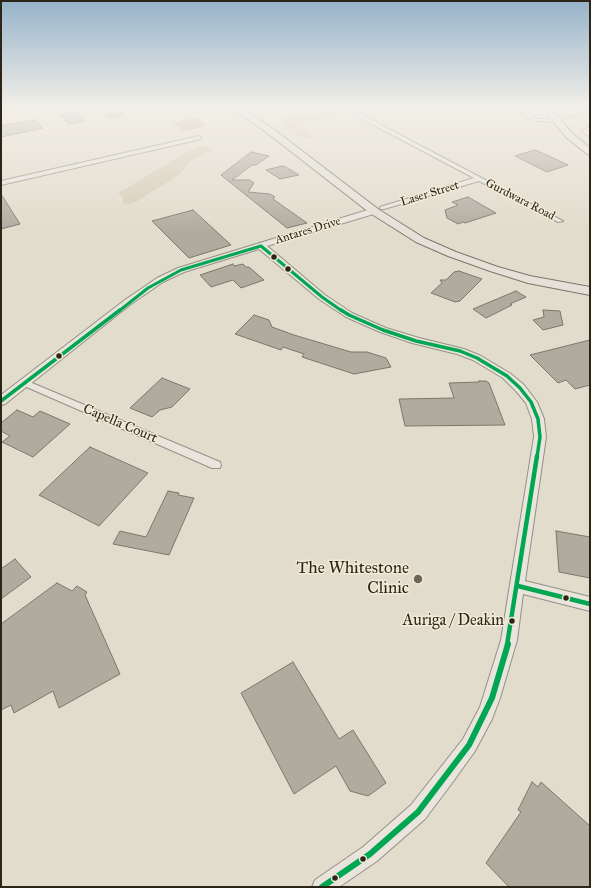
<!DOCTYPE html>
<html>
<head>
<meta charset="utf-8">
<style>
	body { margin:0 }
	#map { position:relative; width:591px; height:888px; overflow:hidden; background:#e2dccc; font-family:"IM FELL Great Primer",serif }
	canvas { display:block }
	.frame { position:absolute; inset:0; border:2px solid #2e2519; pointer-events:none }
</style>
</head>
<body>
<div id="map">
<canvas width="591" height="888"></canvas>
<div class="frame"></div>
</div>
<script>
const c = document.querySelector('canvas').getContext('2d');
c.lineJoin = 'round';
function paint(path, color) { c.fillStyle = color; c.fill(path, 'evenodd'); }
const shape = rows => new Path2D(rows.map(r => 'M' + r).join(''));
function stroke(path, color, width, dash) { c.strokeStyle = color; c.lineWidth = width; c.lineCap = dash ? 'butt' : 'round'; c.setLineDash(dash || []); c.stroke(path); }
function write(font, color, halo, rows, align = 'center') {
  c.font = font + ' "IM FELL Great Primer",serif'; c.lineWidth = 3; c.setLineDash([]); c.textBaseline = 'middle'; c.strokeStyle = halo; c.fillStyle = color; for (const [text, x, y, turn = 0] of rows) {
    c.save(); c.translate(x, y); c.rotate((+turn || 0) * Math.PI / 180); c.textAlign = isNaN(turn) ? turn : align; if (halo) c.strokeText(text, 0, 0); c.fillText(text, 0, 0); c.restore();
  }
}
paint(shape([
	[345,110,346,112,343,113,301,124,312,134,313,138,311,139,297,136,289,133,281,121,289,116,303,118],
	[199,146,206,146,211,151,188,163,180,174,136,202,129,204,123,203,123,197,118,193,120,192,187,152]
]), '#d6ccb7');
paint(shape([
	[196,117,205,124,203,127,183,131,172,122]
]), '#bcb29d');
const building = shape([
	[98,108,118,108,125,115,109,118,98,108],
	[77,112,86,121,69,124,60,115,77,112],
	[35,120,43,128,1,137,1,126,35,120],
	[535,150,549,156,568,165,547,172,515,156,535,150],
	[251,152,269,156,256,165,252,165,232,180,250,180,254,183,248,192,270,194,275,197,273,199,307,223,287,228,221,175,251,152],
	[282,166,284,166,299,175,280,179,266,170,282,166],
	[1,194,20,224,1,229,1,194],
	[468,197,496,213,465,223,463,222,458,224,447,218,445,210,458,205,452,202,468,197],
	[193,210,231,245,189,258,152,221,193,210],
	[233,264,234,266,243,264,246,267,249,267,264,280,241,288,233,280,211,287,200,275,233,264],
	[459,271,482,279,460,301,455,302,431,293,442,283,440,280,446,280,454,272,459,271],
	[516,291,526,297,510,304,512,305,486,318,473,309,516,291],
	[543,310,560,311,563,325,543,330,533,320,544,317,543,310],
	[254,315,269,320,272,327,294,335,351,352,367,352,386,358,391,367,354,374,302,357,304,354,283,347,281,350,235,334,254,315],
	[590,340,590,385,575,389,566,380,558,383,530,355,590,340],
	[162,378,190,389,172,407,160,410,152,417,130,408,162,378],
	[479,381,486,381,489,383,505,425,405,426,399,399,454,398,449,383,479,382,479,381],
	[17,410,33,417,40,411,70,424,33,457,2,442,10,436,1,431,1,423,17,410],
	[90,447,148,473,99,526,39,495,90,447],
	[168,491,179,493,178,495,194,498,169,555,113,544,120,531,146,537,168,491],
	[556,531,590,537,590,578,559,572,556,531],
	[15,559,31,577,1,599,1,569,15,559],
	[57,583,72,591,77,586,87,592,85,595,120,674,59,708,53,691,14,713,11,705,1,710,1,624,57,583],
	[293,662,339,739,353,730,386,783,368,796,350,791,336,766,294,794,241,693,293,662],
	[532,782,538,787,541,782,590,826,590,887,509,887,486,863,521,812,518,810,532,782]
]);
paint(building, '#b0ab9f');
stroke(building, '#7b776d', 1);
const minor = shape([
	[354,108,359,108,362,114,368,118,563,221,558,222,479,181,384,209,380,209,380,207,474,178,364,120,358,116,354,108],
	[517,108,522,108,537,119,552,119,554,118,566,117,590,111,590,113,558,120,556,122,536,121,526,117,517,108],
	[590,127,590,131,588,131,590,133,590,137,581,131,590,127],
	[199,136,201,137,201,139,1,185,1,181,199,136],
	[25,380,220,462,221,465,220,468,212,468,22,385,20,383,22,381,25,380]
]);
const tertiary = shape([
	[371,209,374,209,378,211,377,213,267,246,325,295,352,313,386,328,419,338,464,349,481,356,511,374,524,385,537,402,544,419,546,437,525,581,590,597,590,611,523,594,517,640,500,698,492,719,475,751,452,783,425,819,377,861,339,887,312,887,315,880,363,847,411,805,463,739,480,707,501,640,534,437,532,419,526,403,516,391,503,378,473,360,457,354,412,343,380,332,346,317,319,299,259,249,184,272,163,282,131,304,5,404,1,405,1,395,125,300,157,278,178,268,371,209]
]);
const primary = shape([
	[231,108,241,108,272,128,378,209,424,238,456,252,498,267,530,276,590,287,590,295,528,283,490,271,448,256,416,242,370,213,266,132,231,108],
	[542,108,550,108,573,134,590,148,590,155,587,154,567,138,542,108]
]);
stroke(minor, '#949086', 2);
stroke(tertiary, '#949086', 2);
stroke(primary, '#7b776d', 2);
paint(minor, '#e9e5dd');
paint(tertiary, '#e9e5dd');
paint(primary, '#e5e1d8');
stroke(shape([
	[119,311,148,288,181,270,261,246,322,297,342,311]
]), '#00a651', 3);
stroke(shape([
	[341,310,349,315,383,330,416,341,460,351,477,358,507,376,520,388,531,402,538,419,540,437,537,457],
	[1,401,120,310]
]), '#00a651', 3.5);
stroke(shape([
	[518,586,590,604],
	[507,645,537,456]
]), '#00a651', 4.5);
stroke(shape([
	[322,887,370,854,418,812,469,745,492,698,508,644]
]), '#00a651', 6);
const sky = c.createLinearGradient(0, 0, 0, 233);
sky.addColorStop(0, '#96b3ca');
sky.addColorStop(0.46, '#f2efe8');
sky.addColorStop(1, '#f2efe800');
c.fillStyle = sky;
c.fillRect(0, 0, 591, 233);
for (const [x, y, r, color] of [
	[274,257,3.5,"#2e2519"],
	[288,269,3.5,"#2e2519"],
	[59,356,3.5,"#2e2519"],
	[418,579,5,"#6d6558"],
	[566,598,3.5,"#2e2519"],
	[512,621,3.5,"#2e2519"],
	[363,859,3.5,"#2e2519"],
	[335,878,3.5,"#2e2519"]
]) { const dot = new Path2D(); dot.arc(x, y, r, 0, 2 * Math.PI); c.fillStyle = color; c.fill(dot); stroke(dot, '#f3ead7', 1.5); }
write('12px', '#2e2519', '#f3ead7', [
	["Laser Street",430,194,-17],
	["Gurdwara Road",520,200,27],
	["Antares Drive",308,231,-17]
]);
write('14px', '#2e2519', '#f3ead7', [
	["Capella Court",120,424,23]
]);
write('16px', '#2e2519', '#f3ead7', [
	["Auriga / Deakin",504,621]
], 'right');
write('17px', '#2e2519', '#f3ead7', [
	["The Whitestone",409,569],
	["Clinic",409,589]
], 'right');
</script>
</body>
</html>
